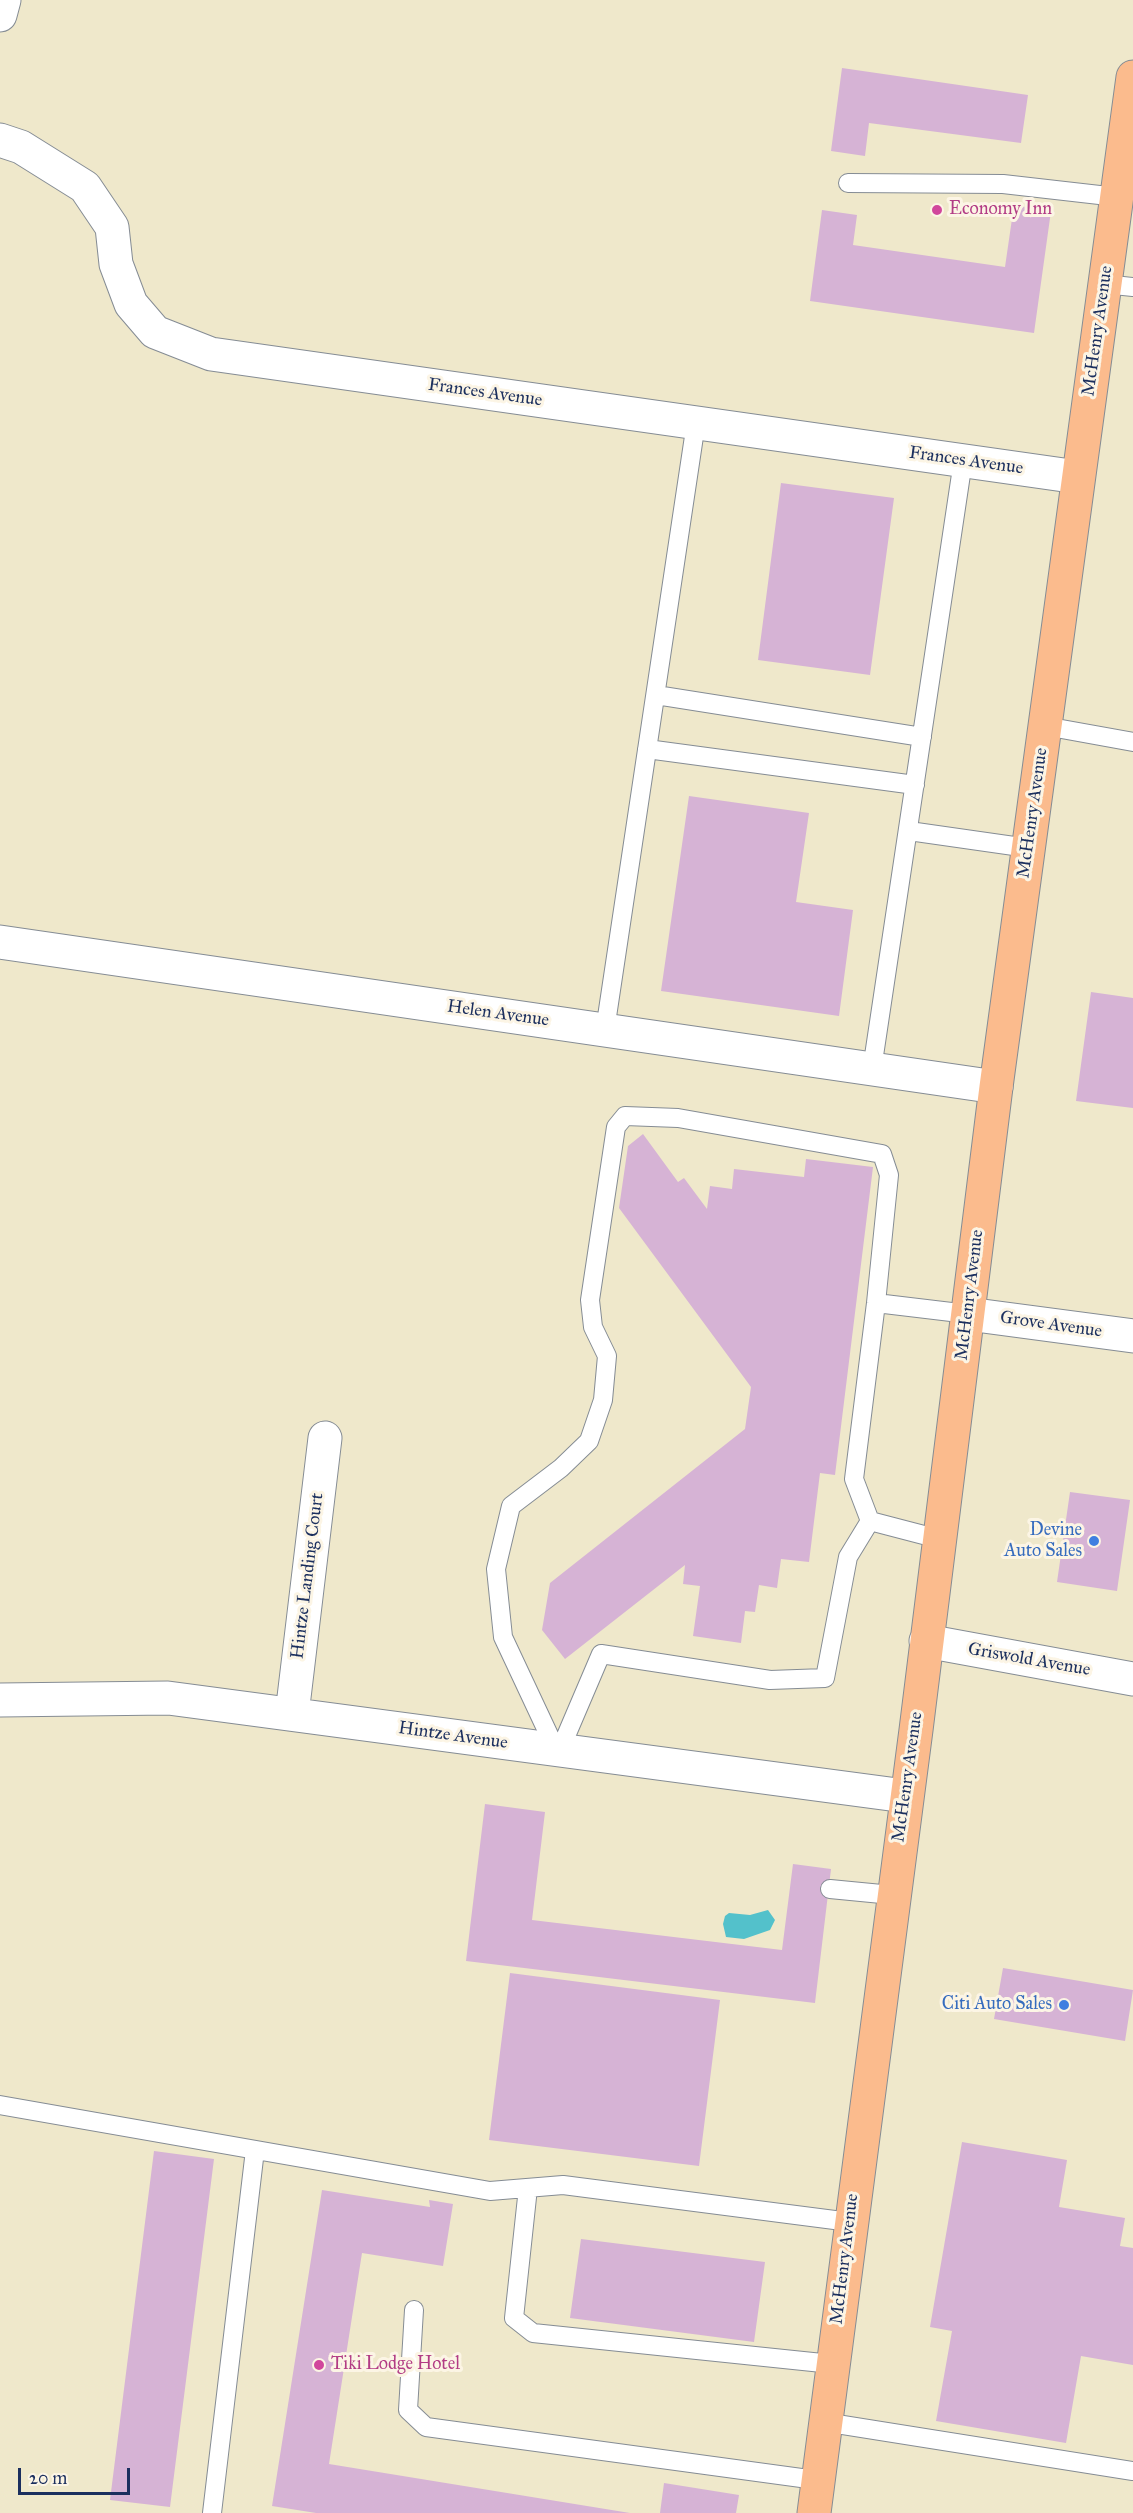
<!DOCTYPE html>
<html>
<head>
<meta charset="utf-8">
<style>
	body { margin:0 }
	#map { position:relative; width:1133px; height:2513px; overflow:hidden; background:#efe8cb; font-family:"IM FELL Great Primer",serif }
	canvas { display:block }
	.scale { position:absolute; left:18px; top:2468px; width:112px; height:27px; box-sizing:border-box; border:3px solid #1b2f5e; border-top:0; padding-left:8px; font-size:18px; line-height:21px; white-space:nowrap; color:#1b2f5e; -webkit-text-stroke:4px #fcf5e5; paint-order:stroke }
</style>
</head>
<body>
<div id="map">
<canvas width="1133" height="2513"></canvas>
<div class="scale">20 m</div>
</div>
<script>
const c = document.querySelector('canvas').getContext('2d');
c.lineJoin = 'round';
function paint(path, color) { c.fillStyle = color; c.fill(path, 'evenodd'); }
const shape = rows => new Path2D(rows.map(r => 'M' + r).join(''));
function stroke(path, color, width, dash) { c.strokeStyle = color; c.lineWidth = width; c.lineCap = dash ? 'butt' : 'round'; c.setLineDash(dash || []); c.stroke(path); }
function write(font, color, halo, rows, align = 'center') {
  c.font = font + ' "IM FELL Great Primer",serif'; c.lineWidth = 6; c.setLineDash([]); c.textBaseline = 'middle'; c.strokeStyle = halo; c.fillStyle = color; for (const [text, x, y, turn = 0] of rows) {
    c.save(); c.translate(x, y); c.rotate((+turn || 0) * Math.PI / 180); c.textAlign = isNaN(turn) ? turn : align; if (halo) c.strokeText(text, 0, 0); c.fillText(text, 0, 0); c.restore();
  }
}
paint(shape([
	[768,1910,775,1920,770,1930,744,1939,726,1937,723,1924,725,1916,729,1913,750,1915]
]), '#53c1cb');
paint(shape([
	[842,68,1028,95,1021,143,869,123,865,156,831,151],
	[1014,205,1051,211,1034,333,810,301,822,210,857,215,853,245,1005,267],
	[781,483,894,498,870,675,758,660],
	[689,796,809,813,796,902,853,910,839,1016,661,991],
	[1091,992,1133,998,1133,1108,1076,1101],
	[643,1134,678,1182,684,1178,707,1209,710,1186,732,1189,734,1169,804,1177,806,1159,873,1167,835,1475,820,1473,809,1562,781,1559,777,1588,759,1585,755,1612,745,1611,741,1643,693,1636,700,1586,683,1584,685,1565,565,1659,542,1630,550,1583,745,1429,751,1387,619,1208,628,1146],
	[1070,1492,1130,1500,1117,1591,1057,1582],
	[485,1804,545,1812,532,1920,782,1950,793,1864,831,1869,815,2003,466,1961],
	[1003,1968,1133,1990,1125,2041,994,2019],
	[510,1973,720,2000,699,2166,489,2140],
	[962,2142,1067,2160,1059,2207,1125,2218,1120,2246,1133,2248,1133,2365,1081,2356,1066,2443,936,2421,952,2331,930,2327],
	[154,2151,214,2159,170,2507,110,2500],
	[322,2190,430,2207,429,2200,453,2204,443,2266,362,2253,329,2464,630,2513,316,2513,272,2506],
	[581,2239,765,2262,754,2342,570,2318],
	[664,2483,739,2495,736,2513,660,2513]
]), '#d6b3d5');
const lane = shape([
	[848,183,1003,184,1117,197],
	[1104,284,1133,287],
	[656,695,922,737],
	[1045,726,1133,742],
	[647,749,915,785],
	[909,831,1028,848],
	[605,1030,696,423],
	[872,1069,963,461],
	[876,1303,968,1314],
	[556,1750,503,1637,496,1569,511,1506,561,1468,589,1441,603,1400,607,1356,593,1327,590,1300,616,1127,625,1116,678,1118,882,1154,889,1175,876,1303,854,1479,870,1521,939,1539],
	[560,1750,601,1654,770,1680,825,1678,848,1557,870,1521],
	[830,1889,892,1895],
	[0,2105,490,2191,563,2185,850,2222],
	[528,2188,514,2318,533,2333,832,2364],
	[414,2310,408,2410,426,2427,816,2480],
	[824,2422,1133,2471],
	[212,2513,255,2150]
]);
const street = shape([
	[0,15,4,0],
	[0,140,21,147,85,187,112,227,116,264,131,304,155,332,211,354,1078,477],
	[0,942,996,1087],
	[968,1314,1133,1336],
	[926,1641,1133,1679],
	[0,1700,168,1698,905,1796],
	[292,1714,325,1438]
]);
const primary = shape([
	[814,2513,916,1730,996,1087,1133,77]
]);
stroke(lane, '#858c94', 20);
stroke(street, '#858c94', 35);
stroke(primary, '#858c94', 35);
stroke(lane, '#fff', 18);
stroke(street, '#fff', 33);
stroke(primary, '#fbbb8d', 33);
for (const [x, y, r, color] of [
	[937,210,6,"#d1479c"],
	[1094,1541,6,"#3f7fe0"],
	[1064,2005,6,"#3f7fe0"],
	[319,2365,6,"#d1479c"]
]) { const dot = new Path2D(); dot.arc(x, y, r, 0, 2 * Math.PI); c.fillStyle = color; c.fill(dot); stroke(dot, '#fcf5e5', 2); }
write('18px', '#b23c85', '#fcf5e5', [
	["Economy Inn",949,210],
	["Tiki Lodge Hotel",331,2365]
], 'left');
write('18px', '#1b2f5e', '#fcf5e5', [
	["McHenry Avenue",1098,331,-82],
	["Frances Avenue",485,393,8],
	["Frances Avenue",966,461,8],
	["McHenry Avenue",1033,813,-82],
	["Helen Avenue",498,1014,8],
	["McHenry Avenue",970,1295,-83],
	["Grove Avenue",1051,1325,8],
	["Hintze Landing Court",308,1576,-83],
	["Griswold Avenue",1029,1660,10],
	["Hintze Avenue",453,1736,8],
	["McHenry Avenue",908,1777,-82],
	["McHenry Avenue",845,2259,-83]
]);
write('18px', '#366cbe', '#fcf5e5', [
	["Devine",1082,1531],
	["Auto Sales",1082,1552],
	["Citi Auto Sales",1052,2005]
], 'right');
</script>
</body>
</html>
